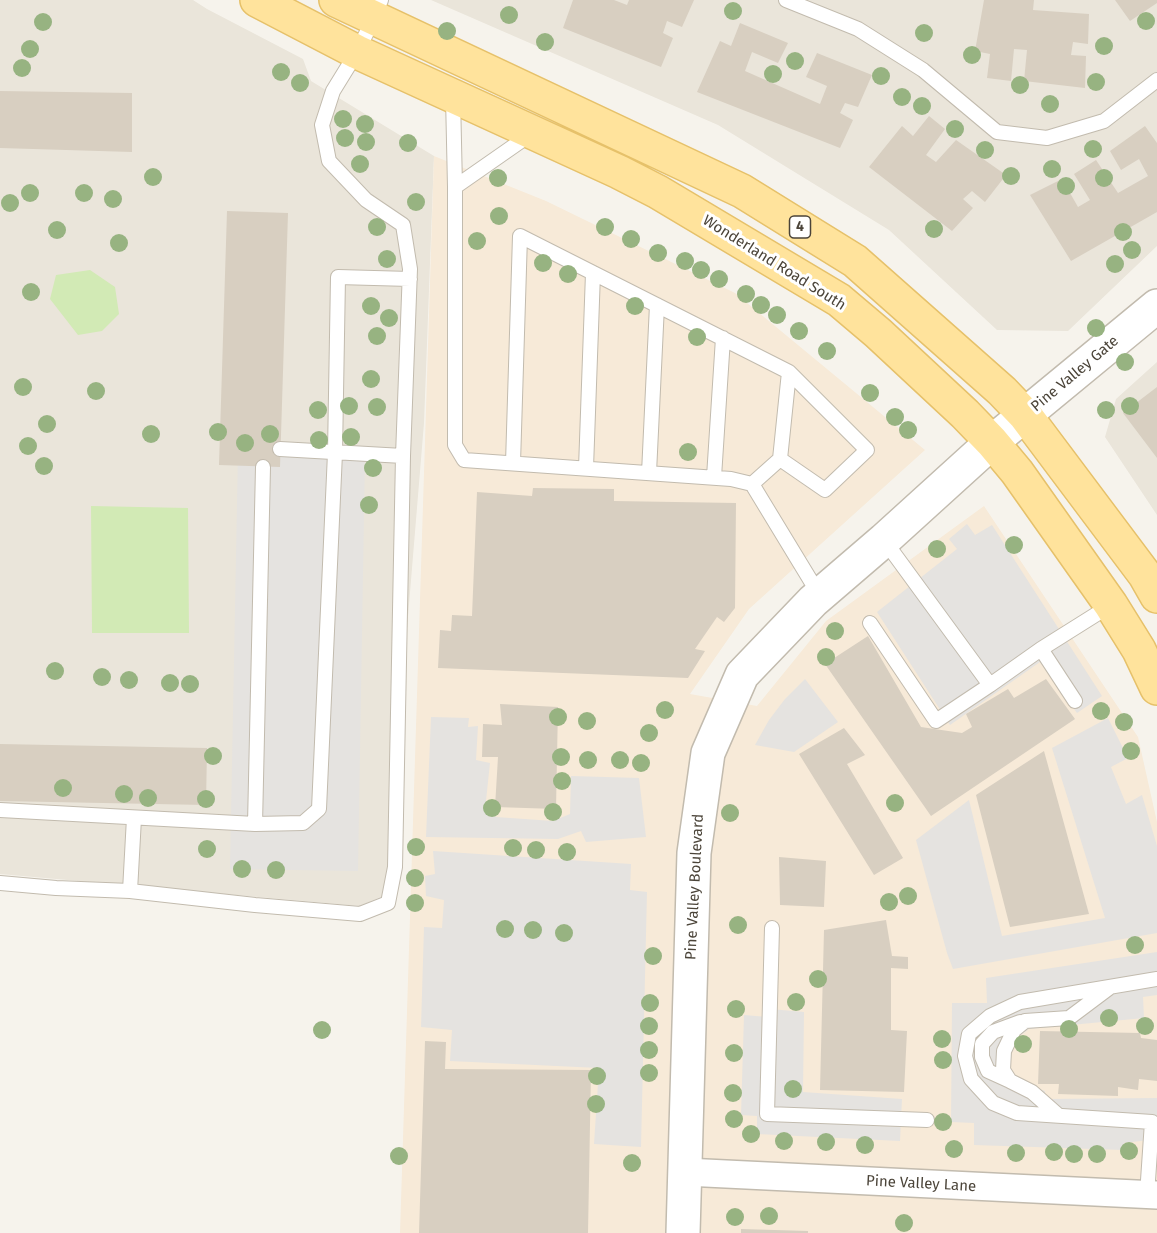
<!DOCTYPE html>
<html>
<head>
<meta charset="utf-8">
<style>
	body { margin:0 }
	canvas { display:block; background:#f6f3ec }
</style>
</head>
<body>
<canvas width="1157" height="1233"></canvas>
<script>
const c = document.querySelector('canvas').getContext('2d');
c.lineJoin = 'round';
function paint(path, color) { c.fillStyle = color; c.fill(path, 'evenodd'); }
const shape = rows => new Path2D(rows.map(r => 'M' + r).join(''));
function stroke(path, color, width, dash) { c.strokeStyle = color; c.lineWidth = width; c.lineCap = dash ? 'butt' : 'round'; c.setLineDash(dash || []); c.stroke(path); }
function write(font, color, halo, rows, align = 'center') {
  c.font = font + ' "Fira Sans",sans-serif'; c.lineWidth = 6; c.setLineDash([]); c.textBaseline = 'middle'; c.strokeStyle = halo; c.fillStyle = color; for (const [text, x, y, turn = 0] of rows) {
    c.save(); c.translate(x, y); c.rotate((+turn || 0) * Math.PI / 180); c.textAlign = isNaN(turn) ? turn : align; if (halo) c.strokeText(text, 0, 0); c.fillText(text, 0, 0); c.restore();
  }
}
paint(shape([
	[0,0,193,0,207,9,303,59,311,81,434,156,424,423,385,895,360,906,0,874],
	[431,0,1157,0,1157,246,1068,331,997,330,889,230,718,125],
	[1157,362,1157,515,1105,437,1116,399]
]), '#eae5da');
paint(shape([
	[434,156,546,201,735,293,925,450,749,609,690,694,757,706,826,621,984,506,1138,737,1157,822,1157,1233,400,1233]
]), '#f7ead8');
paint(shape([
	[90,270,115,287,119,314,102,331,78,335,50,299,56,275],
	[91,506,188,508,189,633,92,633]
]), '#d2eab5');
paint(shape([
	[238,452,365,454,358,871,230,869],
	[967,524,975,535,992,525,1102,696,1077,713,1040,662,950,725,877,612,957,549,949,539],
	[805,679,838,722,794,752,755,745,769,720,785,699],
	[431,717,469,718,468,727,478,726,476,760,490,763,485,810,496,817,553,821,570,814,571,776,639,778,646,837,586,842,581,831,558,839,426,837],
	[1108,718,1128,758,1111,767,1126,804,1142,795,1157,846,1157,933,953,969,947,953,916,840,969,800,1002,936,1105,918,1052,748],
	[433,851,631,864,630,890,647,892,641,1147,594,1144,599,1068,450,1061,452,1030,421,1027,424,927,442,928,444,900,426,896,425,876,435,874],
	[1157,952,1157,995,1143,997,1144,1018,1029,1029,1013,1041,1010,1071,1020,1082,1045,1091,1045,1099,1157,1098,1157,1139,1124,1143,1123,1150,974,1145,974,1123,951,1122,952,1003,987,1003,986,978],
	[770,1009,804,1012,803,1092,902,1099,900,1141,757,1134,757,1116,741,1115,744,1015,768,1017]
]), '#e5e3e0');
paint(shape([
	[573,0,614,0,627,5,629,0,694,0,682,27,667,21,663,33,673,38,661,67,563,28],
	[984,0,1034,0,1033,10,1089,14,1088,44,1073,42,1071,55,1086,56,1085,88,1024,81,1027,50,1014,49,1011,81,987,78,990,54,975,51],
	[1115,0,1157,0,1157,3,1130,21],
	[740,23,788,43,778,63,752,52,745,71,820,104,827,86,806,77,817,53,872,75,858,107,845,103,840,113,853,120,840,148,697,92,720,41,731,46],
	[0,91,132,93,132,152,0,148],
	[929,116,945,129,926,155,936,162,956,140,1006,175,985,202,972,191,963,199,973,208,952,231,869,167,902,126,913,136],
	[1145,126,1157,143,1157,212,1071,261,1030,195,1062,179,1078,207,1090,200,1074,174,1096,160,1118,193,1148,176,1139,159,1121,170,1110,151],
	[227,211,288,213,280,467,219,465],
	[1157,387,1157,458,1123,413],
	[533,488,614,489,614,501,736,503,735,608,724,622,717,617,695,649,705,651,688,678,438,668,440,630,451,631,452,615,472,616,477,492,532,496],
	[868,636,921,727,962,733,972,727,966,714,1008,689,1014,698,1046,679,1075,719,931,816,825,664],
	[500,704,558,707,556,809,495,807,498,757,482,757,483,724,502,725],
	[844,728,865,755,847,764,903,858,874,875,799,754],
	[0,744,207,748,206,805,0,801],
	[1044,751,1089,914,1010,927,976,795],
	[779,857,826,861,824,907,780,905],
	[886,920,892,956,908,957,908,969,891,968,891,1030,907,1031,904,1092,820,1090,824,930],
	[1040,1031,1140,1033,1141,1038,1157,1040,1157,1081,1139,1079,1138,1090,1118,1087,1118,1096,1058,1094,1059,1084,1038,1084],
	[425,1041,446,1042,445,1069,591,1070,588,1233,419,1233],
	[741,1229,808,1231,808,1233,741,1233]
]), '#d8cfc1');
const service = shape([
	[786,0,858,29,923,70,997,132,1047,138,1104,121,1157,80],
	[453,97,455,187,531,134],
	[455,187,455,445,464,460,731,479,752,484,820,596],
	[280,449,403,456],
	[780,459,789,372],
	[513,463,520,236,789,372,867,450,825,490,780,459,752,484],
	[586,468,593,273],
	[649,473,657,305],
	[714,477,723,338],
	[870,623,936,721,990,685,884,540],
	[1041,649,1075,701],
	[990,685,1041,649,1111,605],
	[0,810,255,824,303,823,319,809,335,453,338,277,410,279],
	[255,824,263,467],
	[0,883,56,888,130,891,255,905,360,914,388,903,395,867,403,456,410,269,403,225,366,200,329,161,322,125,333,91,357,52,374,18,381,0],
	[130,891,134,818],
	[772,928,767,1114,927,1120],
	[1010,1081,988,1071,982,1057,982,1044,993,1032,1020,1022],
	[1058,1115,1032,1092,1010,1081,1003,1070,1004,1051,1014,1030,1025,1021,1069,1018,1109,988],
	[1147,1195,1152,1122,1017,1113,993,1103,971,1079,965,1056,969,1034,990,1016,1020,1002,1157,979]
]);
const minor = shape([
	[685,1172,1157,1195]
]);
const tertiary = shape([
	[683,1233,694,853,708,753,742,675,813,601,884,540,992,442,1157,306]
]);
const primary = shape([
	[257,0,357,52,619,172,658,192,839,300,878,333,965,414,992,442,1017,472,1111,605,1139,650,1157,688],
	[336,0,742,191,855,261,1002,391,1025,415,1145,575,1157,596]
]);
stroke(service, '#c2bbae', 16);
stroke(minor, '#c2bbae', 30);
stroke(tertiary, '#c2bbae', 36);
stroke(primary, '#e6c16a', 36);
stroke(service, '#fff', 14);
stroke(minor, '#fff', 27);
stroke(tertiary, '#fff', 33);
stroke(primary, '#ffe39c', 33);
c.fillStyle = '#97b381';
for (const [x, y] of [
	[733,11],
	[509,15],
	[1146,21],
	[43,22],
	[447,31],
	[924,33],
	[545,42],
	[1104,46],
	[30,49],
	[972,55],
	[795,61],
	[22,68],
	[281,72],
	[773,74],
	[881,76],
	[1096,82],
	[300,83],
	[1020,85],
	[902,97],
	[1050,104],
	[922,106],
	[343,119],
	[365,124],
	[955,129],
	[345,138],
	[366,142],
	[408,143],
	[1093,149],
	[985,150],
	[360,164],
	[1052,169],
	[1011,176],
	[153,177],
	[498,178],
	[1104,178],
	[1066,186],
	[30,193],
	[84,193],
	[113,199],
	[416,202],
	[10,203],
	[499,216],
	[377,227],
	[605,227],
	[934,229],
	[57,230],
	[1123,232],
	[631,239],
	[477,241],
	[119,243],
	[1132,250],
	[658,253],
	[387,259],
	[685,261],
	[543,263],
	[1115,264],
	[701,270],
	[568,274],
	[719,279],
	[31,292],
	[746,294],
	[761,305],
	[371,306],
	[635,306],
	[777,315],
	[389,318],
	[1096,328],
	[799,331],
	[377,336],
	[697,337],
	[827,351],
	[1125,362],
	[371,379],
	[23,387],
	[96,391],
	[870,393],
	[349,406],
	[1130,406],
	[377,407],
	[318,410],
	[1106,410],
	[895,417],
	[47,424],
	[908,430],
	[218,432],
	[151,434],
	[270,434],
	[351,437],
	[319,440],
	[245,443],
	[28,446],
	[688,452],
	[44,466],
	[373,468],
	[369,505],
	[1014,545],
	[937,549],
	[835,631],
	[826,657],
	[55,671],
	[102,677],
	[129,680],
	[170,683],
	[190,684],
	[665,710],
	[1101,711],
	[558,717],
	[587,721],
	[1124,722],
	[649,733],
	[1131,751],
	[213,756],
	[561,757],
	[588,760],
	[620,760],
	[641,763],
	[562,781],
	[63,788],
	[124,794],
	[148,798],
	[206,799],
	[895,803],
	[492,808],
	[553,812],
	[730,813],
	[416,847],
	[513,848],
	[207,849],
	[536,850],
	[567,852],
	[242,869],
	[276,870],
	[415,878],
	[908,896],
	[889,902],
	[415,903],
	[738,925],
	[505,929],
	[533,930],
	[564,933],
	[1135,945],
	[653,956],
	[818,979],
	[796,1002],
	[650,1003],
	[736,1009],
	[1109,1018],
	[649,1026],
	[1145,1026],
	[1069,1029],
	[322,1030],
	[942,1039],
	[1023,1044],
	[649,1050],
	[734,1053],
	[943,1060],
	[649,1073],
	[597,1076],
	[793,1089],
	[733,1093],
	[596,1104],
	[734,1119],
	[943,1122],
	[751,1134],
	[784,1141],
	[826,1142],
	[865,1145],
	[954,1149],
	[1129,1151],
	[1054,1152],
	[1016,1153],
	[1074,1154],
	[1097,1154],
	[399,1156],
	[632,1163],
	[769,1216],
	[735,1217],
	[904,1223]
]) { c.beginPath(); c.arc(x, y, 9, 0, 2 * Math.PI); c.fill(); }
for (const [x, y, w] of [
	[800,227,21]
]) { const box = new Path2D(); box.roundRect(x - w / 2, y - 11, w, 22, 4.5); c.fillStyle = '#fff'; c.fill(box); stroke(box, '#4b4439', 1.5); }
write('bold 14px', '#4b4439', null, [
	["4",800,227]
]);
write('15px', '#4b4439', '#fff', [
	["Wonderland Road South",774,263,32],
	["Pine Valley Gate",1075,374,-40],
	["Pine Valley Boulevard",695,887,-87],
	["Pine Valley Lane",921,1184,3]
]);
</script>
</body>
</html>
